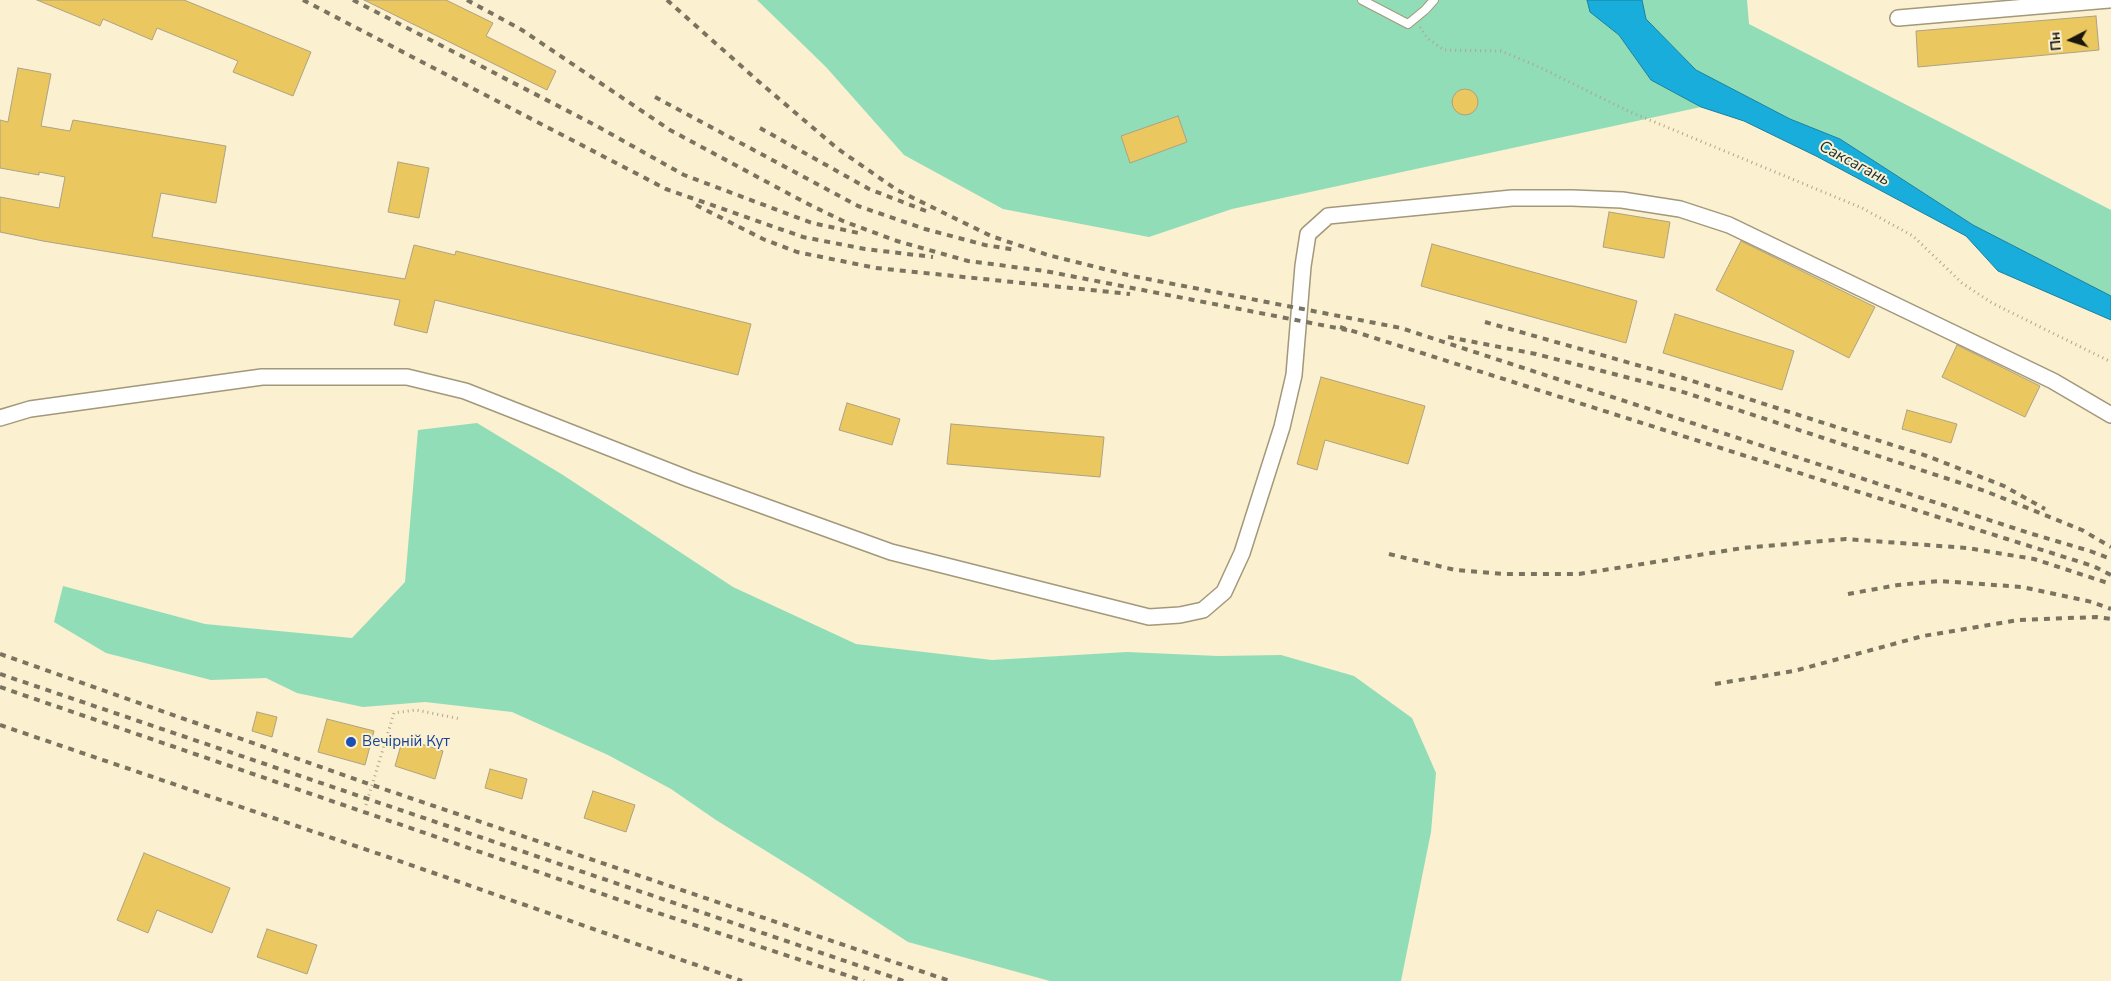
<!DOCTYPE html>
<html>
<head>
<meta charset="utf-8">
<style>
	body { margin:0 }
	#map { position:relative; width:2111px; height:981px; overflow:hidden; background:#fbf0d0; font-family:"Nunito Sans",sans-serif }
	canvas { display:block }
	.north { position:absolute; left:2046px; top:15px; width:50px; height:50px; -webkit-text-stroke:4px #fbf0d0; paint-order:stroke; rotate:265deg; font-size:14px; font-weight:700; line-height:20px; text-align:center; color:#1a160b }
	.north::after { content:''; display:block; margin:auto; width:18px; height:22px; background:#1a160b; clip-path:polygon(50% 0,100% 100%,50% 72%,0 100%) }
</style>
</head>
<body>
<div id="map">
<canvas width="2111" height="981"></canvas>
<div class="north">Пн</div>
</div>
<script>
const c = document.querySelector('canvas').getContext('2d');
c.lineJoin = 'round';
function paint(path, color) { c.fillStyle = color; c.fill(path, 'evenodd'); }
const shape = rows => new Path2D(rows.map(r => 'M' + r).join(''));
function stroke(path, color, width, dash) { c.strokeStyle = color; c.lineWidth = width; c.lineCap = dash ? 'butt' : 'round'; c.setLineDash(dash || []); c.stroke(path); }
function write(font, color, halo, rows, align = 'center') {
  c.font = font + ' "Nunito Sans",sans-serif'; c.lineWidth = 4; c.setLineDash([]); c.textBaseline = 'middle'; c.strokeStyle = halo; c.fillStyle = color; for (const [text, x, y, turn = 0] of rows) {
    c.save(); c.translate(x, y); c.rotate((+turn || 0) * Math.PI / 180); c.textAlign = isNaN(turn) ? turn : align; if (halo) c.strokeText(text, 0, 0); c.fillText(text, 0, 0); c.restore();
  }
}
paint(shape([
	[757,0,1587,0,1591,12,1619,35,1651,80,1701,107,1232,209,1149,237,1003,209,904,155,826,67],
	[1642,0,1747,0,1749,24,2111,210,2111,296,1973,225,1840,139,1790,119,1696,70,1646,19],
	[477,423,563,475,733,587,856,644,992,660,1127,652,1218,656,1281,655,1354,676,1412,718,1436,773,1431,832,1401,981,1050,981,908,942,808,877,716,820,671,789,608,755,512,712,425,702,363,707,297,693,266,678,211,680,106,653,54,622,63,586,205,624,352,638,405,582,418,430]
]), '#91ddb8');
const water = shape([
	[1587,0,1642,0,1646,19,1696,70,1790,119,1840,139,1973,225,2111,296,2111,320,1998,271,1966,236,1816,156,1744,121,1701,107,1651,80,1619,35,1590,12,1587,0]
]);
paint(water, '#19addb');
stroke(water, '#19809d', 1);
const building = shape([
	[37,0,184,0,311,52,293,96,233,72,238,61,157,28,152,40,103,19,100,26,37,0],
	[364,0,446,0,493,23,486,36,556,71,547,90,364,0],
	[2096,16,2099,50,1918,67,1916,31,2096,16],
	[18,68,51,74,41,126,70,131,73,120,226,146,216,203,161,193,152,237,405,279,414,245,455,255,456,251,751,324,738,375,435,300,427,333,394,325,400,300,43,241,0,232,0,197,59,208,65,177,39,172,39,175,0,168,0,120,8,122,18,68],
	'1452 102a13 13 0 1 1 26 0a13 13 0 1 1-26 0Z',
	[1178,116,1187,142,1130,163,1121,136,1178,116],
	[398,162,429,168,419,218,388,212,398,162],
	[1609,212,1670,222,1664,258,1603,247,1609,212],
	[1741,241,1875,307,1849,358,1716,290,1741,241],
	[1432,244,1637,301,1626,343,1421,286,1432,244],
	[1675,314,1794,351,1782,390,1663,353,1675,314],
	[1957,345,2040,386,2025,417,1942,377,1957,345],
	[1321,377,1425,406,1408,464,1325,440,1317,470,1297,464,1321,377],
	[847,403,900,419,892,445,839,430,847,403],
	[1907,410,1957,424,1951,443,1902,429,1907,410],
	[951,424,1104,437,1100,477,947,464,951,424],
	[257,712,277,717,272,737,252,731,257,712],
	[327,719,374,731,365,765,318,752,327,719],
	[403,738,443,751,435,779,395,766,403,738],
	[490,769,527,779,522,799,485,788,490,769],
	[593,791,635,805,626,832,584,818,593,791],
	[144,853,230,888,212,933,157,910,148,933,117,920,144,853],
	[267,929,317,945,307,974,257,957,267,929]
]);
paint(building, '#eac75f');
stroke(building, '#aca284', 1);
const service = shape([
	[1362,0,1408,24,1425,10,1434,0]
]);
const minor = shape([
	[1898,18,2109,0],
	[0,418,30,409,262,377,407,377,465,391,689,479,891,552,1149,617,1180,615,1203,610,1224,592,1242,553,1282,427,1294,375,1303,266,1308,234,1328,216,1512,198,1572,198,1622,200,1680,209,1729,225,2053,381,2111,415]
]);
stroke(service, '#a2987a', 10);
stroke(minor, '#a2987a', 18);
stroke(shape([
	[1420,27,1427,38,1444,50,1501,51,1537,66,1628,111,1862,208,1913,236,1962,283,1992,303,2111,362],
	[366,805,394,713,416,710,461,719]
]), '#afa68d', 3, [1, 4]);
stroke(service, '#fff', 8);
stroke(minor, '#fff', 15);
stroke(shape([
	[303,0,666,189,803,237,865,249,933,257],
	[353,0,595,125,684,175,812,223,863,234],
	[467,0,522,30,670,130,806,203,843,221,897,241,968,261,1045,271,1347,330],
	[667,0,758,81,838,149,897,190,991,236,1048,255,1132,276,1401,328,2029,533,2090,551,2111,559],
	[655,97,858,206,925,229,985,245,1016,250],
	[760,128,869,189,926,211],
	[696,205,763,239,797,252,876,268,1130,294],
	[1485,322,1683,378,1927,456,2004,486,2045,509],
	[1340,327,2007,539,2093,566,2111,575],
	[1448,337,1536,354,1680,391,1985,491,2082,530,2111,547],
	[1389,554,1455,570,1504,574,1579,574,1743,548,1846,539,1967,548,2034,559,2111,584],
	[1848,594,1898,585,1940,581,2022,587,2092,602,2111,609],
	[0,654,372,785,950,981],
	[0,674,904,981],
	[1715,684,1794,671,1923,636,2019,620,2096,617,2111,619],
	[0,687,649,910,864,981],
	[0,725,388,857,742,981]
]), '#7a735f', 4, [6, 6]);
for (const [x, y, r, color] of [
	[351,742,6,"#1a4fb4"]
]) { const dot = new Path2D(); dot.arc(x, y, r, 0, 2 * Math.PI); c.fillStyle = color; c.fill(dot); stroke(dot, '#fbf0d0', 2); }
write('15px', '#164399', '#fbf0d0', [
	["Вечірній Кут",362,742]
], 'left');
write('italic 16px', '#172d36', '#fbf0d0', [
	["Саксагань",1854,164,28]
]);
</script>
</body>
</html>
